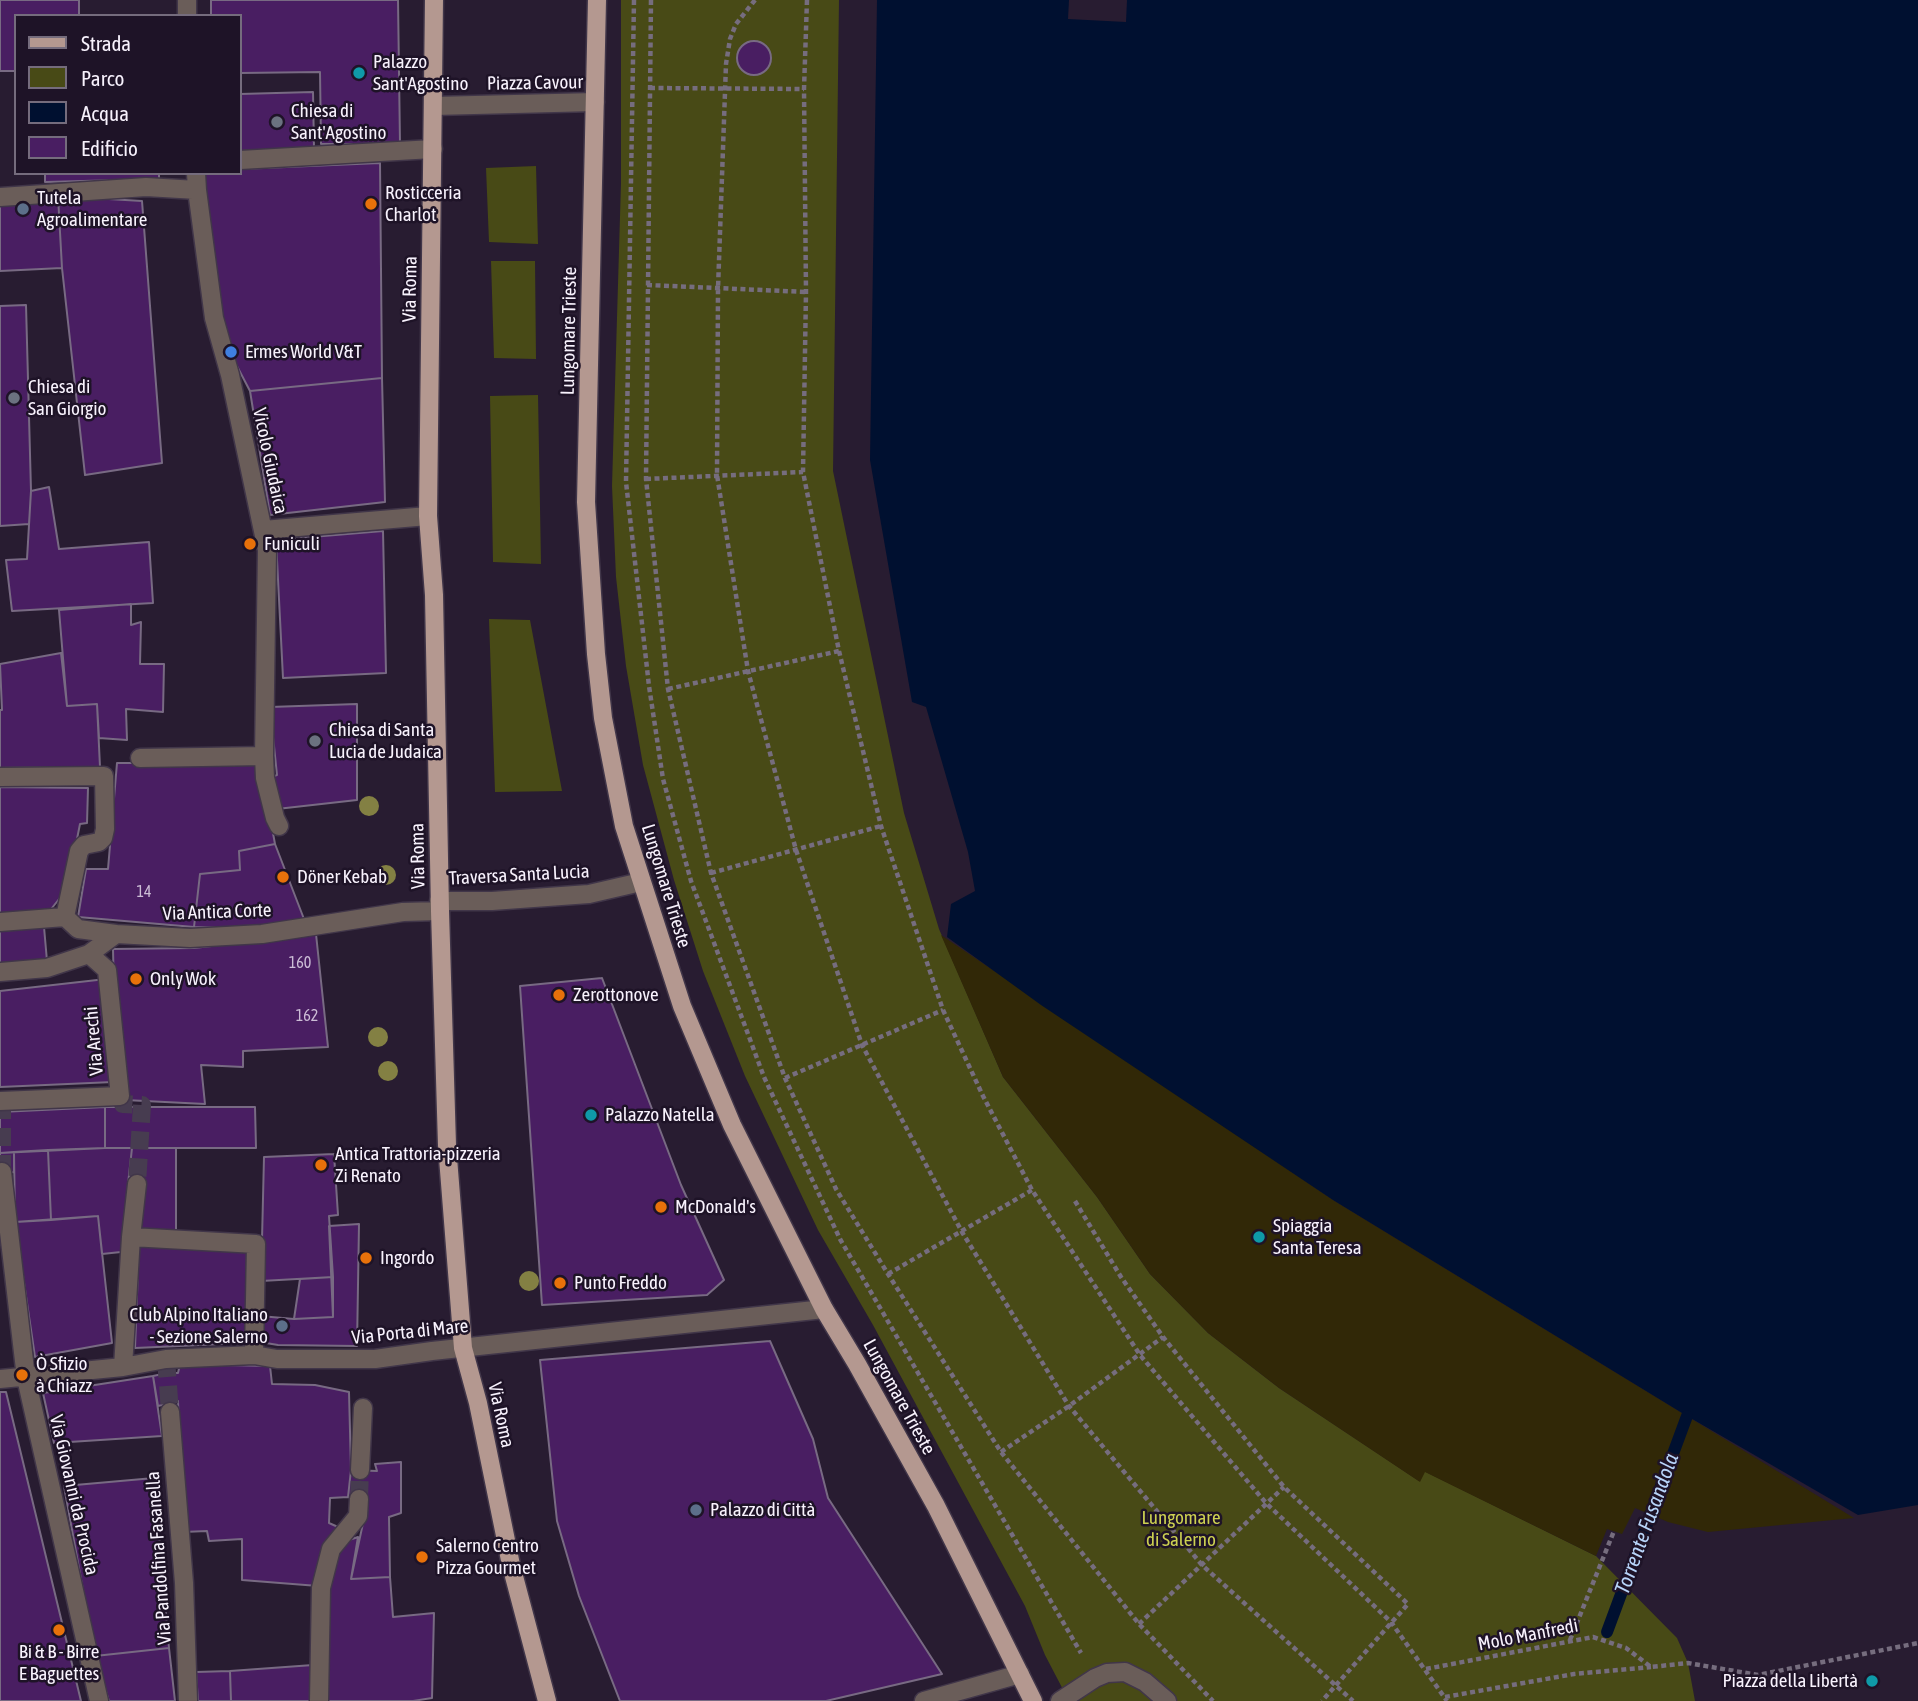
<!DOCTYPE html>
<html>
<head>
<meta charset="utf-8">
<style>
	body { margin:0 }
	#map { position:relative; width:1918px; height:1701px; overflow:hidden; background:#281c31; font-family:"Asap Condensed",sans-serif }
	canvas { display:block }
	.legend { position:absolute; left:14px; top:14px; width:228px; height:161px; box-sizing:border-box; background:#1e1327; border:2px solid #756c7d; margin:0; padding:9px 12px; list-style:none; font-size:21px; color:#f8f2fd }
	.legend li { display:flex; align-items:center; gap:14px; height:35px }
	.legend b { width:35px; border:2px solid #756c7d }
</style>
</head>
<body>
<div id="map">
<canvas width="1918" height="1701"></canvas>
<ul class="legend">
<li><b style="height:9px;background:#b49890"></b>Strada</li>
<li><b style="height:19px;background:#484a16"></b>Parco</li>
<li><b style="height:19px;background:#001030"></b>Acqua</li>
<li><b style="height:19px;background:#491e62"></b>Edificio</li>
</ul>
</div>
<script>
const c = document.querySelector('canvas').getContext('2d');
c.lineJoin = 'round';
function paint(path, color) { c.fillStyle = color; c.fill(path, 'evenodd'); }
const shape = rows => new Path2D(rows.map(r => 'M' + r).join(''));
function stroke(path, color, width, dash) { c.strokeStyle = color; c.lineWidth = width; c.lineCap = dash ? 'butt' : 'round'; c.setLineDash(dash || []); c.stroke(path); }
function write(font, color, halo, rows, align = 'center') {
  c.font = font + ' "Asap Condensed",sans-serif'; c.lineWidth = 5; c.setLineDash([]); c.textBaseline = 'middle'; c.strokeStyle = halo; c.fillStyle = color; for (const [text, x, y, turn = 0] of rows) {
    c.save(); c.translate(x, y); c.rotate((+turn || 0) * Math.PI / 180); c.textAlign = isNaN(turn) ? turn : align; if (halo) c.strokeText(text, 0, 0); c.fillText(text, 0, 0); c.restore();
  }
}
paint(shape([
	[621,0,839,0,833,471,904,813,939,929,1003,1077,1097,1197,1150,1274,1208,1333,1279,1388,1419,1481,1424,1471,1596,1556,1677,1638,1688,1663,1695,1701,1069,1701,1045,1655,1025,1606,873,1325,818,1230,745,1076,703,971,674,880,643,765,626,666,616,577,612,486,621,183],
	[536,166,538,244,489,242,486,168],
	[491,261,535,261,536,359,494,358],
	[538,395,541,564,493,562,490,396],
	[489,619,530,620,562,791,495,792]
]), '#484a16');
paint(shape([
	[941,935,1333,1200,1854,1518,1708,1532,1668,1522,1635,1508,1622,1534,1607,1529,1596,1556,1425,1472,1420,1482,1279,1388,1208,1333,1150,1274,1097,1197,1003,1077]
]), '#312807');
paint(shape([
	[877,0,1918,0,1918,1505,1858,1515,1687,1416,1333,1200,1041,1005,947,937,951,904,975,891,968,852,926,707,912,702,870,460]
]), '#001030');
paint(shape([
	[1069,0,1127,0,1126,22,1068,19]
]), '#281c31');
stroke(shape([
	[1607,1632,1687,1416]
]), '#001030', 12);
const building = shape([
	[0,0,79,0,79,16,16,16,16,71,0,71,0,0],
	[211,0,398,0,400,144,321,144,320,72,240,73,240,16,211,16,211,0],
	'737 58a17 17 0 1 1 34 0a17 17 0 1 1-34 0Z',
	[313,92,314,149,240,151,240,94,313,92],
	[380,163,382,378,250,391,227,347,211,266,204,173,240,173,240,169,380,163],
	[45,173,159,173,159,179,45,182,45,173],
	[58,196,142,201,162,463,85,475,62,268,58,196],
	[58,196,62,268,0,271,0,205,58,196],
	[26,305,31,491,29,524,0,526,0,306,26,305],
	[382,378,385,502,270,515,250,391,382,378],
	[49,487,59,549,149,542,153,603,12,611,6,560,27,559,31,491,49,487],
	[383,531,386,673,283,678,276,540,383,531],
	[131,604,131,625,141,622,140,664,164,664,163,712,126,709,127,740,99,738,97,704,67,706,59,610,131,604],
	[61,653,67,706,97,704,100,767,0,768,0,710,2,710,0,664,61,653],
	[357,704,357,800,277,809,271,777,277,775,270,707,357,704],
	[117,763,260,763,275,844,239,851,240,870,200,874,194,927,78,917,86,869,108,869,117,763],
	[0,787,88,788,87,823,80,824,67,889,48,913,0,915,0,787],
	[275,844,304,919,260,929,194,927,200,874,240,870,239,851,275,844],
	[44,927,47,961,0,964,0,931,44,927],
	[316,934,328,1047,243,1051,243,1067,201,1065,205,1104,125,1100,114,992,113,949,194,948,316,934],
	[602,978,681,1185,724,1280,707,1295,542,1305,520,986,602,978],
	[106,979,113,1082,0,1087,0,991,106,979],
	[105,1107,255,1107,256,1148,105,1148,105,1107],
	[105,1107,105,1148,0,1153,0,1112,105,1107],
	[105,1148,132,1148,121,1252,102,1254,98,1216,51,1220,48,1150,105,1148],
	[132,1148,176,1148,176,1234,139,1230,128,1184,132,1148],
	[48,1150,51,1220,15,1222,14,1152,48,1150],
	[14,1152,14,1172,0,1173,0,1153,14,1152],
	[334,1154,338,1215,329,1216,333,1277,261,1281,264,1157,334,1154],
	[98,1216,112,1343,35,1357,15,1222,98,1216],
	[359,1224,357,1346,278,1345,260,1342,260,1316,294,1319,333,1317,329,1226,359,1224],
	[139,1242,247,1249,246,1343,135,1348,139,1242],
	[333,1277,333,1317,294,1319,300,1279,333,1277],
	[770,1341,813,1439,828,1498,942,1674,826,1701,620,1701,579,1596,557,1521,540,1360,770,1341],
	[180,1364,270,1366,272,1384,315,1385,349,1392,351,1470,348,1497,330,1498,329,1523,338,1527,318,1586,242,1580,242,1539,209,1541,207,1531,183,1532,178,1401,158,1406,153,1376,167,1373,178,1373,180,1364],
	[153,1376,162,1436,54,1443,43,1393,153,1376],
	[0,1392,6,1392,81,1701,0,1701,0,1392],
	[401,1462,401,1513,389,1517,390,1577,351,1579,368,1500,348,1497,351,1470,377,1471,375,1464,401,1462],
	[154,1478,169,1648,95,1656,64,1486,154,1478],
	[358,1537,351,1579,390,1577,393,1617,434,1613,432,1698,413,1701,324,1701,327,1579,335,1552,346,1541,358,1537],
	[169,1648,175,1701,109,1701,95,1656,169,1648],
	[313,1665,313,1701,231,1701,230,1671,313,1665],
	[230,1671,231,1701,198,1701,196,1672,230,1671]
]);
paint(building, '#491e62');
stroke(building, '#786a83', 2);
stroke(shape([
	[120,1096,123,1104,142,1105,137,1184],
	[2,1101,2,1172],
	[166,1359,170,1412],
	[359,1499,360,1470]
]), '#473c50', 18, [18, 9]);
const minor = shape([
	[187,16,187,0],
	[434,106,595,102],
	[240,160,433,149],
	[197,190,214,318,230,375,267,550,264,756,265,778,275,818,279,826],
	[0,197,146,187,197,190,196,173],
	[263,530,428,516],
	[140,758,264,756],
	[0,777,104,776,105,829,103,838,99,842,84,845,79,851,65,917],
	[439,901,492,901,589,894,641,882],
	[0,922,65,917,78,929,116,934,190,938,262,934,403,912,440,911],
	[0,972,47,968,89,954,116,934],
	[0,1101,120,1096,107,970,89,954],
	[2,1172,26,1378,99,1701],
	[131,1237,256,1244,254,1355],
	[123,1367,131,1237,137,1184],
	[0,1379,123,1367,166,1359,254,1355,277,1359,375,1359,432,1351,824,1309],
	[170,1412,184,1583,188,1701],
	[360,1470,363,1408],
	[319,1701,321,1588,331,1549,358,1516,359,1499],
	[924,1701,1020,1674],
	[1060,1701,1095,1678,1107,1673,1125,1672,1145,1682,1167,1701]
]);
const major = shape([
	[434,0,428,516,434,595,440,911,447,1145,463,1348,478,1403,511,1565,547,1701],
	[597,0,586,502,596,654,603,718,624,826,682,1006,732,1125,824,1309,857,1364,936,1506,1033,1701]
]);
stroke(minor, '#413649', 21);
stroke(major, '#413649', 21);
stroke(shape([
	[634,0,626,482,649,686,663,779,691,881,764,1077,840,1239,1081,1653],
	[651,0,646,479,668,689,711,873,785,1078,836,1189,888,1274,1001,1452,1139,1624,1213,1701],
	[755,0,736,24,730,39,726,64,718,289,717,475,748,671,796,850,862,1045,962,1232,1069,1406,1202,1565,1353,1701],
	[807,0,804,89,806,292,803,472,839,651,881,826,943,1010,983,1096,1032,1190,1140,1355,1266,1503,1391,1622,1447,1701],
	[650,88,804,89],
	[647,285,806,292],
	[646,479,803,472],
	[668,689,839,651],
	[711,873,881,826],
	[785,1078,943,1010],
	[1075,1201,1121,1277,1163,1337,1284,1487,1408,1604,1322,1701],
	[888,1274,1032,1190],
	[1001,1452,1069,1406,1163,1337],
	[1139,1624,1284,1487],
	[1570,1640,1614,1531],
	[1426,1669,1593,1637,1626,1648,1651,1667,1688,1663,1758,1675,1918,1643],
	[1445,1697,1574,1674,1651,1667]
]), '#766d7e', 4.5, [5, 3.5]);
stroke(minor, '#6a5d59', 18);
stroke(major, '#b49890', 18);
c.fillStyle = '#838043';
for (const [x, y] of [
	[369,806],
	[386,875],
	[378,1037],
	[388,1071],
	[529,1281]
]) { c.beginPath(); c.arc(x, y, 10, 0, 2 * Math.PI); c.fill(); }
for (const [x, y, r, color] of [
	[359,73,7,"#0f9aa8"],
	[277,122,7,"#6b7280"],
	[371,204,7,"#e8710a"],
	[23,209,7,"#5c6f8a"],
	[231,352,7,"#3f7fe0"],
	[14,398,7,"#6b7280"],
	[250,544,7,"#e8710a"],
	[315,741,7,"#6b7280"],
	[283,877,7,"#e8710a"],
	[136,979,7,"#e8710a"],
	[559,995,7,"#e8710a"],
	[591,1115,7,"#0f9aa8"],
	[321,1165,7,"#e8710a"],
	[661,1207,7,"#e8710a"],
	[1259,1237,7,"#0f9aa8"],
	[366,1258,7,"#e8710a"],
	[560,1283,7,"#e8710a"],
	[282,1326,7,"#5c6f8a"],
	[22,1375,7,"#e8710a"],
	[696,1510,7,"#5c6f8a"],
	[422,1557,7,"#e8710a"],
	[59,1630,7,"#e8710a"],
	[1872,1681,7,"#0f9aa8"]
]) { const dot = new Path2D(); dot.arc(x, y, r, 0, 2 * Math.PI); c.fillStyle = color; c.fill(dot); stroke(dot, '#1e1327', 2.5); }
write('16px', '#ccbdd6', null, [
	["14",144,892],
	["160",300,963],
	["162",307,1016]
]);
write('19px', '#f8f2fd', '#1e1327', [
	["Palazzo",373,62],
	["Sant'Agostino",373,84],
	["Chiesa di",291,111],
	["Sant'Agostino",291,133],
	["Rosticceria",385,193],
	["Charlot",385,215],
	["Tutela",37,198],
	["Agroalimentare",37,220],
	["Ermes World V&T",245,352],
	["Chiesa di",28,387],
	["San Giorgio",28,409],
	["Funiculi",264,544],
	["Chiesa di Santa",329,730],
	["Lucia de Judaica",329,752],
	["Döner Kebab",297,877],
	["Only Wok",150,979],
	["Zerottonove",573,995],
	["Palazzo Natella",605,1115],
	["Antica Trattoria-pizzeria",335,1154],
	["Zi Renato",335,1176],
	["McDonald's",675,1207],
	["Spiaggia",1273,1226],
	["Santa Teresa",1273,1248],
	["Ingordo",380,1258],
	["Punto Freddo",574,1283],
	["Club Alpino Italiano",268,1315,"right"],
	["- Sezione Salerno",268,1337,"right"],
	["Ò Sfizio",36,1364],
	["à Chiazz",36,1386],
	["Palazzo di Città",710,1510],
	["Salerno Centro",436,1546],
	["Pizza Gourmet",436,1568],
	["Bi & B - Birre",59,1652,"center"],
	["E Baguettes",59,1674,"center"],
	["Piazza della Libertà",1858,1681,"right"]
], 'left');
write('19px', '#f8f2fd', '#1e1327', [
	["Piazza Cavour",535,83,-1],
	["Via Roma",410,289,-89],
	["Lungomare Trieste",569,331,-89],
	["Vicolo Giudaica",270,461,78],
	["Via Roma",418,856,-91],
	["Traversa Santa Lucia",519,875,-3],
	["Lungomare Trieste",666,886,73],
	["Via Antica Corte",217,912,-2],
	["Via Arechi",94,1041,-95],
	["Via Porta di Mare",410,1332,-6],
	["Lungomare Trieste",899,1397,61],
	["Via Roma",501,1415,78],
	["Via Giovanni da Procida",74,1495,77],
	["Via Pandolfina Fasanella",159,1558,-94],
	["Molo Manfredi",1528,1635,-11]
]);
write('19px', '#cdd151', '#1e1327', [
	["Lungomare",1181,1518],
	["di Salerno",1181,1540]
]);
write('italic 21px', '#b8d4f9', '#1e1327', [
	["Torrente Fusandola",1647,1524,-70]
]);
</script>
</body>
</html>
